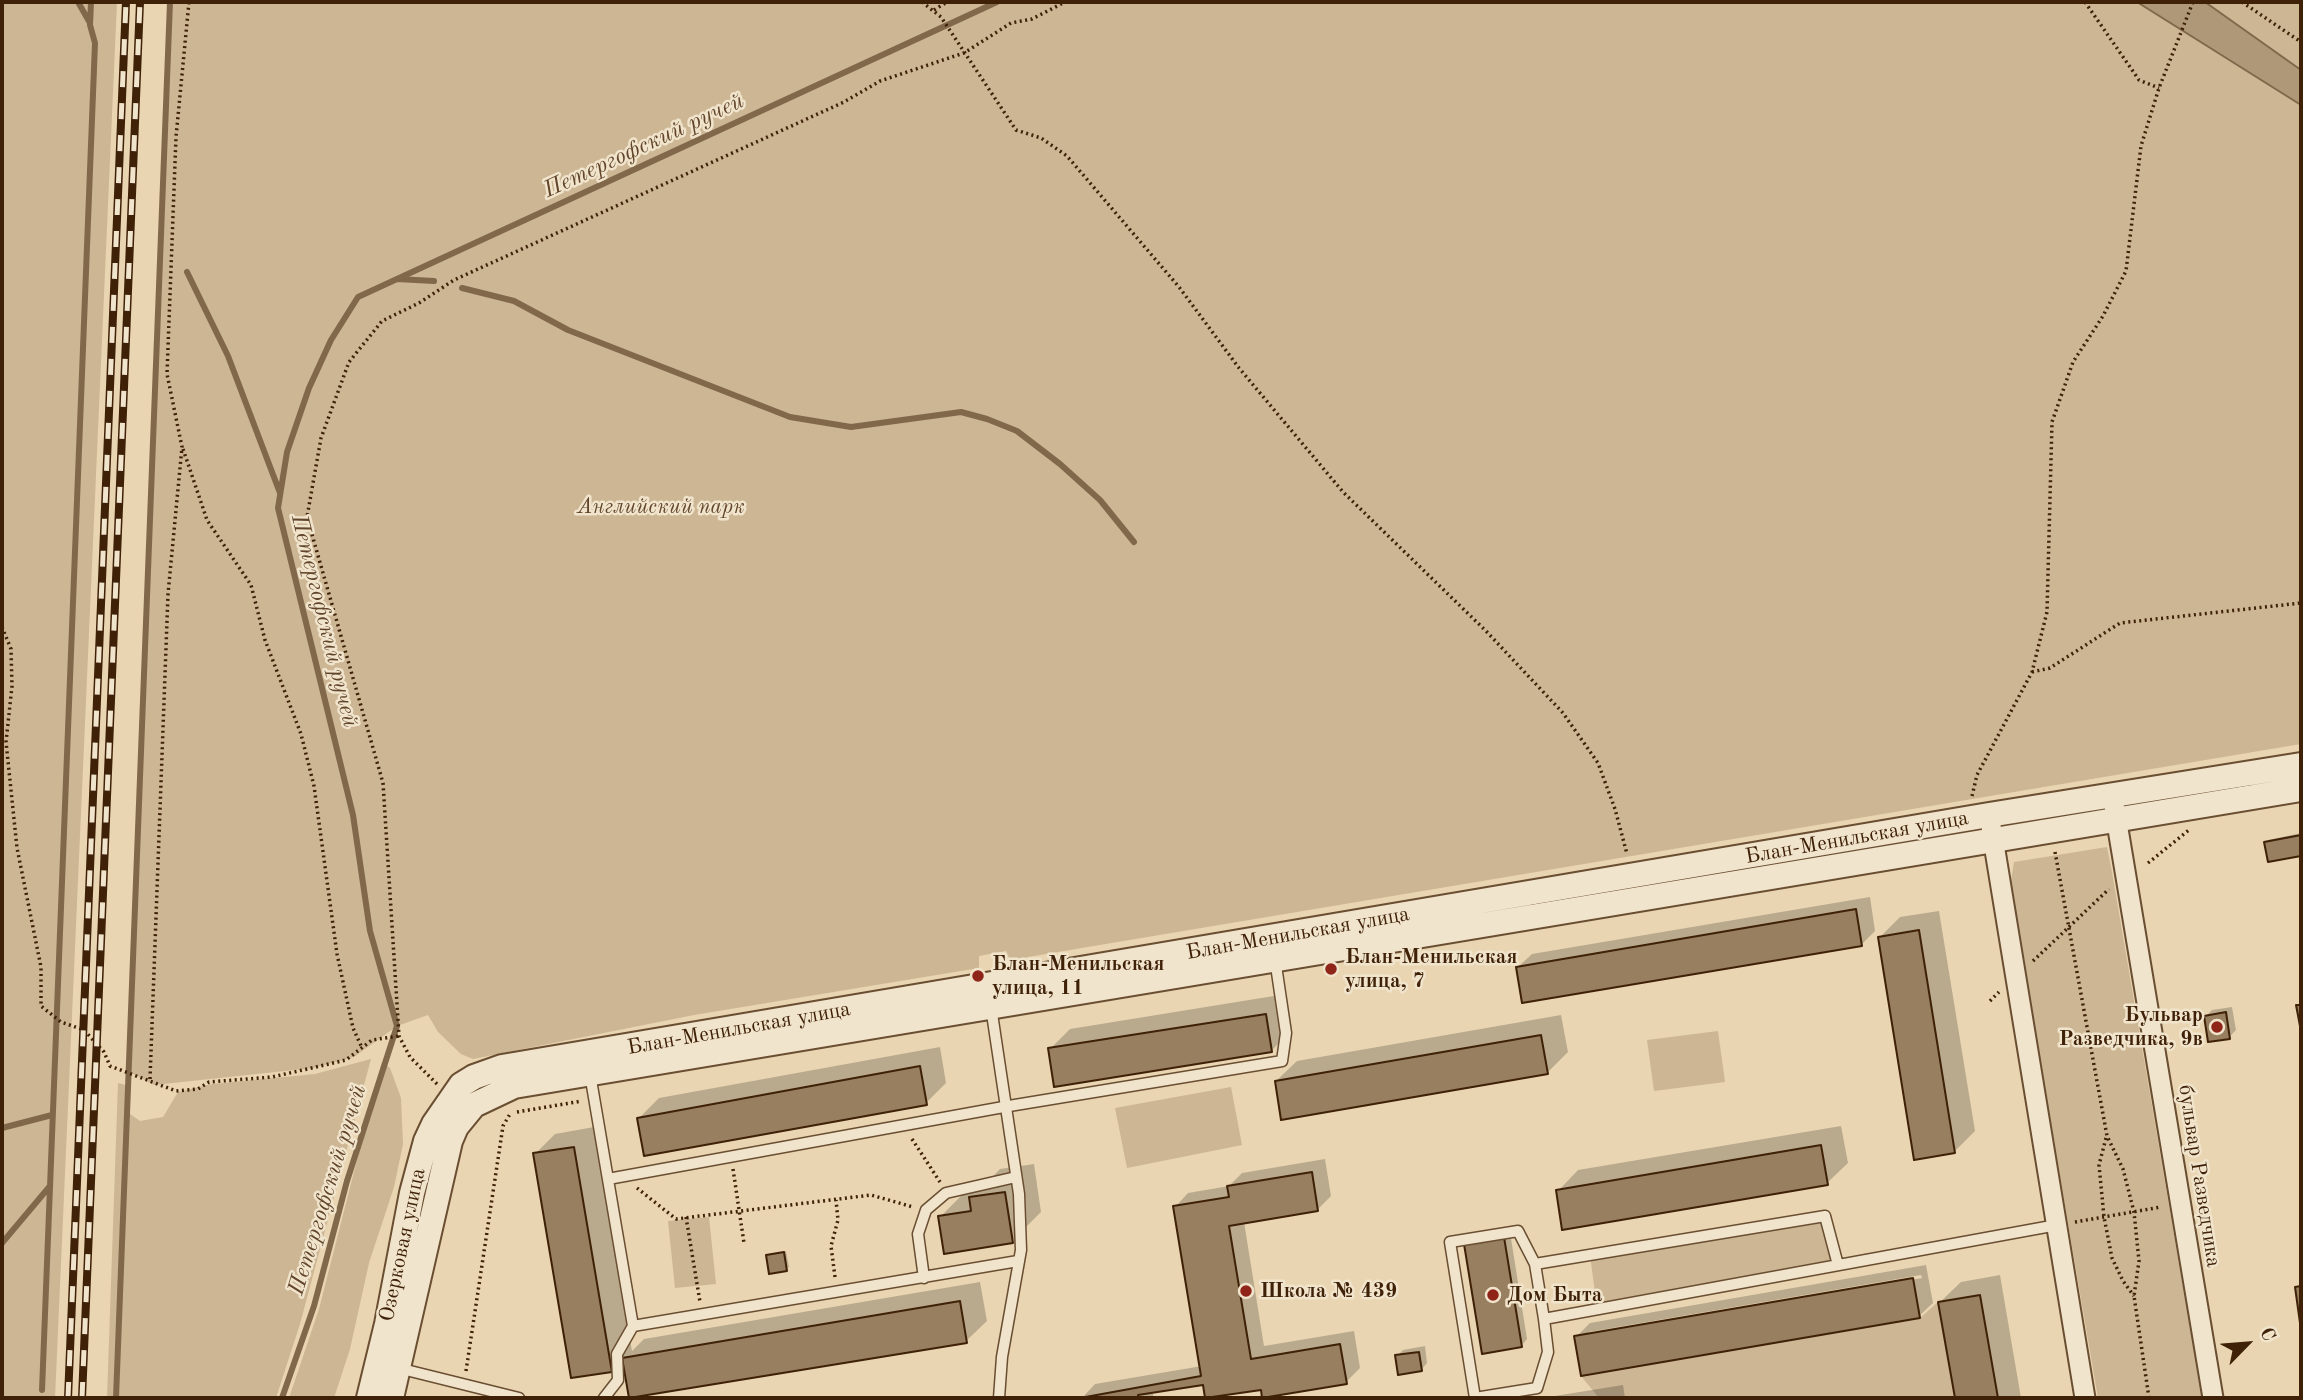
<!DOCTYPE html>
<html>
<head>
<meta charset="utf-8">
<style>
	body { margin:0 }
	#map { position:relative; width:2303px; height:1400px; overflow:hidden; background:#e9d5b1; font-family:"Old Standard TT",serif }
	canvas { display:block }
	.frame { position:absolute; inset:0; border:4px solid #3f2108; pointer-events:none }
	.north { position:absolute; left:2212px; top:1309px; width:70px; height:70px; -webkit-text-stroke:5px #f1e4cc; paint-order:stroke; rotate:65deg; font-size:19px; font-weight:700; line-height:28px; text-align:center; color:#3f2108 }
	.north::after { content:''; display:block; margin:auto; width:24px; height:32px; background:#3f2108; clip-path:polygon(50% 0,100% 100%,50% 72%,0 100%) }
</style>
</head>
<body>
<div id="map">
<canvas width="2303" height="1400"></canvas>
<div class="frame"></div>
<div class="north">С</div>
</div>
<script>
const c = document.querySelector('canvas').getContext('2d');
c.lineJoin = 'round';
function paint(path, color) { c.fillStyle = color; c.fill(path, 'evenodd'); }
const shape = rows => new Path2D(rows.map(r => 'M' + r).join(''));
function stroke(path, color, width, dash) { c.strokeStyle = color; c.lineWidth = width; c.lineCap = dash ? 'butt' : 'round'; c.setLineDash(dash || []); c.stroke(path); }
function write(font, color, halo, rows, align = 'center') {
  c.font = font + ' "Old Standard TT",serif'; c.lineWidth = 5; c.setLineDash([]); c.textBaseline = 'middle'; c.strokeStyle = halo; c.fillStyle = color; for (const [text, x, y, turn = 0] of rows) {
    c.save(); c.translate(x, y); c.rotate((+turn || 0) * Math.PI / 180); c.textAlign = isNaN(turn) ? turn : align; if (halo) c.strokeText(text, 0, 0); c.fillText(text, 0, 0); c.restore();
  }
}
paint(shape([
	[2,2,117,2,55,1398,2,1398],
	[170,2,2301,2,2301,744,1010,960,1006,951,979,956,979,968,694,1015,473,1059,461,1054,438,1032,428,1015,397,1026,354,1057,313,1068,154,1085,128,1071],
	[2107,847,2112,872,2202,1398,2098,1398,2010,887,2014,862],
	[1718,1031,1725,1082,1654,1091,1647,1040],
	[371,1059,300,1324,276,1398,107,1398,118,1083,130,1086,130,1114,140,1121,163,1117,178,1092,212,1084,315,1074],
	[382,1062,390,1068,401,1098,403,1144,394,1187,369,1263,350,1349,334,1398,289,1398,319,1309],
	[1231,1087,1242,1145,1127,1168,1115,1108],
	[1825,1216,1838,1265,1597,1308,1590,1255],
	[709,1217,716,1284,675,1288,668,1221],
	[1938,1302,1955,1398,1599,1398,1581,1376,1920,1318]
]), '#ccb694');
const water = shape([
	[2137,2,2205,2,2301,70,2301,105,2137,2]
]);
paint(water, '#af9878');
stroke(water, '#82684b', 2);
paint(shape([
	[2301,833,2301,854,2269,860,2266,842,2268,840],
	[1870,897,1875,931,1862,944,1518,967,1532,954],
	[1939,911,1975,1131,1954,1152,1880,937,1900,917],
	[1286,994,1292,1030,1271,1051,1050,1049,1070,1029],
	[2232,1007,2236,1030,2229,1037,2206,1016,2212,1010],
	[1561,1015,1568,1052,1547,1073,1276,1081,1297,1061],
	[940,1047,946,1083,926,1103,639,1118,659,1098],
	[1841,1126,1848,1163,1827,1183,1558,1191,1578,1170],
	[594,1127,632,1351,644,1339,980,1282,987,1321,966,1341,630,1398,624,1358,612,1370,535,1154,555,1134],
	[1325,1159,1331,1196,1317,1210,1244,1222,1264,1346,1354,1331,1360,1368,1346,1382,1262,1388,1204,1383,1152,1391,1154,1398,1082,1398,1095,1384,1202,1366,1175,1207,1188,1193,1229,1186,1242,1173],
	[1034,1164,1041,1212,1012,1241,940,1217,969,1188,984,1186,1000,1169],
	[1510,1232,1527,1339,1521,1346,1466,1244],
	[786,1251,789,1267,786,1269,768,1256],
	[1926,1265,1933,1303,1919,1316,1576,1337,1590,1323],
	[1921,1275,1922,1278,1589,1335,1589,1332],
	[2000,1275,2021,1398,1956,1398,1940,1302,1961,1282],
	[1425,1346,1427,1363,1421,1370,1397,1356,1403,1350],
	[1623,1385,1625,1398,1542,1398]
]), '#0003');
stroke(shape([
	[78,2,90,23],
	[187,272,228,356,280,493],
	[397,279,434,281],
	[462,288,514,301,568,330,790,417,851,427,961,412,987,419,1017,431,1060,464,1100,500,1134,542],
	[2,1128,52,1115],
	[2,1243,50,1186],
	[42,1390,95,43,90,25,91,2],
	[116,1398,170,2],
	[282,1398,314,1306,347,1181,397,1026,370,931,353,815,278,508,287,452,309,388,331,340,358,297,997,2]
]), '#82684b', 6);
const building = shape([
	[2301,835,2301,856,2268,862,2264,842,2301,835],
	[1856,909,1862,946,1522,1003,1516,967,1856,909],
	[1919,930,1955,1153,1914,1160,1878,937,1919,930],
	[2296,1005,2301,1005,2301,1026,2300,1026,2296,1005],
	[2226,1012,2230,1039,2208,1042,2204,1016,2226,1012],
	[1266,1014,1272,1052,1054,1087,1048,1048,1266,1014],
	[1541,1035,1548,1074,1281,1120,1275,1081,1541,1035],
	[920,1066,927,1105,644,1156,637,1118,920,1066],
	[1821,1145,1828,1185,1562,1230,1556,1190,1821,1145],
	[574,1147,612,1372,571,1378,533,1153,574,1147],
	[1312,1172,1318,1211,1229,1226,1251,1359,1340,1344,1347,1384,1262,1398,1261,1390,1205,1398,1203,1385,1138,1395,1138,1398,1080,1398,1201,1376,1173,1206,1229,1197,1227,1186,1312,1172],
	[1005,1192,1013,1243,944,1254,938,1216,971,1211,969,1197,1005,1192],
	[1504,1237,1522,1347,1482,1354,1464,1244,1504,1237],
	[784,1252,787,1271,769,1274,766,1255,784,1252],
	[1913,1278,1920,1318,1581,1376,1574,1336,1913,1278],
	[2301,1286,2301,1330,2295,1287,2301,1286],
	[1980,1295,1998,1398,1955,1398,1938,1302,1980,1295],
	[960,1301,967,1343,629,1398,622,1358,960,1301],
	[1419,1352,1422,1371,1398,1375,1395,1355,1419,1352]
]);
paint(building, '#977f60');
stroke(building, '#3f2108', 2);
const service = shape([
	[991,1007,1019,1194,1021,1250,1002,1357,999,1398],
	[590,1074,633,1326,1018,1261],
	[608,1179,1009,1106,1282,1061,1286,1033,1275,959],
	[1535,1264,1825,1216,1838,1265],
	[924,1278,918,1234,926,1210,946,1193,1016,1177],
	[398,1368,519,1398],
	[604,1398,618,1380,617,1354,633,1326],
	[1475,1398,1537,1388,1548,1352,1544,1319,2057,1225],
	[1475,1398,1450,1242,1518,1231,1535,1264,1544,1319]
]);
const minor = shape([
	[2114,805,2213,1398],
	[1991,826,2085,1398]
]);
const tertiary = shape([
	[369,1398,387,1324,412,1193,426,1141,434,1124,461,1085,474,1077,502,1067,1989,815,2301,765],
	[391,1398,450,1141,456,1127,474,1105,514,1086,2301,789]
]);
stroke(service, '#6a4e32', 13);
stroke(minor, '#6a4e32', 23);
stroke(tertiary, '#6a4e32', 28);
stroke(shape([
	[922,2,941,17,1016,130,1041,138,1067,156,1179,287,1239,368,1343,492,1486,631,1563,713,1598,763,1615,809,1627,854],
	[2085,2,2139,80,2159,88],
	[2242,2,2301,42],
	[934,10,947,2],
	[183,449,207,520,251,585,265,640,301,734,314,786,337,954,353,1028,362,1048],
	[2,627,11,649,12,686,6,742,17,848,41,967,41,1006,61,1022,84,1030,104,1052,110,1066,176,1091,198,1089,209,1082,272,1077,316,1067,346,1060,372,1040,399,1036],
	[2032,672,2050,668,2120,623,2301,603],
	[1972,796,1977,775,2032,672,2047,612,2052,422,2073,362,2103,316,2126,271,2141,146,2159,88,2193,2],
	[2055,852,2107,1136,2123,1169,2134,1212,2139,1261,2134,1296,2149,1398],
	[2148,863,2189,830],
	[2033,961,2109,889],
	[1990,1001,1999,992],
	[150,1079,168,594,182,447,167,374,176,137,189,2],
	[437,1084,410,1057,399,1036,383,783,307,517,321,438,349,362,382,321,419,303,454,280,844,102,880,81,964,53,1011,23,1032,19,1065,2],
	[517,1112,582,1101],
	[2106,1138,2099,1165,2104,1217,2112,1258,2123,1281,2134,1296],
	[912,1139,940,1182],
	[733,1169,744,1243],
	[637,1188,676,1219,871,1195,913,1207],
	[686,1217,700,1302],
	[2075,1222,2161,1207],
	[835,1277,831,1246,838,1220,836,1200],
	[466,1371,503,1126,510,1114]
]), '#3f2108', 3.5, [2, 3.5]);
stroke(service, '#f1e4cc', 10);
stroke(minor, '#f1e4cc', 19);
stroke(tertiary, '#f1e4cc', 24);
const rail = shape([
	[68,1398,126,2],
	[82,1398,140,2]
]);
stroke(rail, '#3f2108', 8);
stroke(rail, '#f1e4cc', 5, [16]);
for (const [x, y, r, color] of [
	[1331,969,7,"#8f2418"],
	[978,976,7,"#8f2418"],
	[2217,1027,7,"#8f2418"],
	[1246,1291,7,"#8f2418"],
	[1493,1295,7,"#8f2418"]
]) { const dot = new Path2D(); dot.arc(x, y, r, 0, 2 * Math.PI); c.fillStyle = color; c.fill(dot); stroke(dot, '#f1e4cc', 2.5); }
write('italic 21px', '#62462b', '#f1e4cc', [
	["Английский парк",661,507]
]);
write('21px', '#3f2108', '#f1e4cc', [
	["Блан-Менильская улица",1857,838,-10],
	["Блан-Менильская улица",1298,934,-10],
	["Блан-Менильская улица",739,1029,-10],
	["бульвар Разведчика",2199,1176,81],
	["Озерковая улица",403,1245,-78]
]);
write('bold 21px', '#3f2108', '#f1e4cc', [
	["Блан-Менильская",1345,957],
	["улица, 7",1345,981],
	["Блан-Менильская",992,964],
	["улица, 11",992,988],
	["Бульвар",2203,1015,"right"],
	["Разведчика, 9в",2203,1039,"right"],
	["Школа № 439",1260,1291],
	["Дом Быта",1507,1295]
], 'left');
write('italic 23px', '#61452a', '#f1e4cc', [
	["Петергофский ручей",644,146,-25],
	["Петергофский ручей",324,621,76],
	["Петергофский ручей",328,1190,-73]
]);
</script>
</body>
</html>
